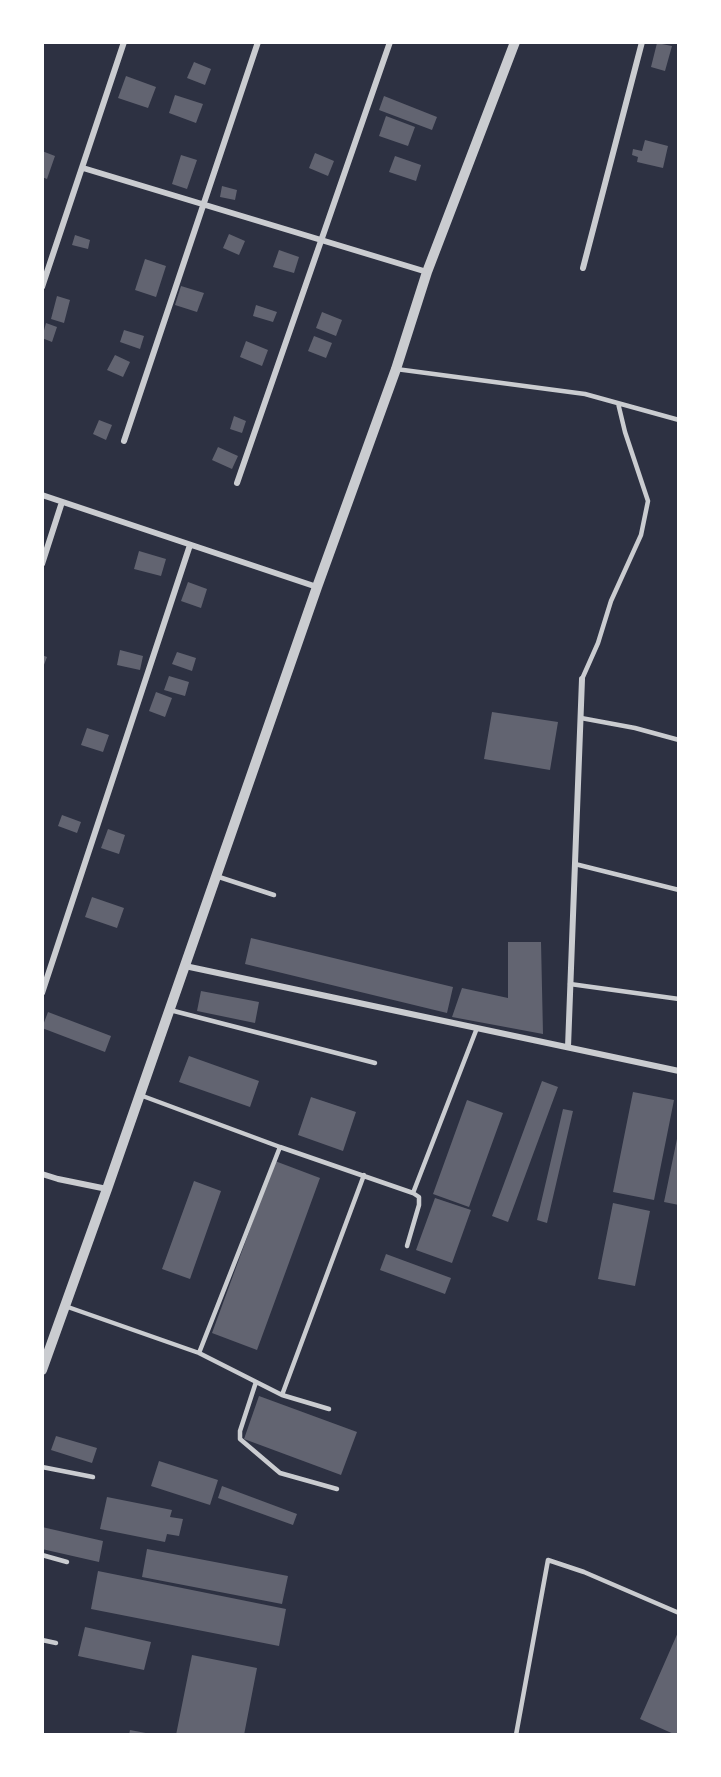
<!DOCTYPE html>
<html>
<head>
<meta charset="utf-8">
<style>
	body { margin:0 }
	#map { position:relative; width:721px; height:1777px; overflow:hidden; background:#2d3142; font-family:Overpass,sans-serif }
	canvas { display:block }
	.frame { position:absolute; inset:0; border:44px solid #fff; pointer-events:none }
</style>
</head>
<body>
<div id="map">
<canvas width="721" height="1777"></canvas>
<div class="frame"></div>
</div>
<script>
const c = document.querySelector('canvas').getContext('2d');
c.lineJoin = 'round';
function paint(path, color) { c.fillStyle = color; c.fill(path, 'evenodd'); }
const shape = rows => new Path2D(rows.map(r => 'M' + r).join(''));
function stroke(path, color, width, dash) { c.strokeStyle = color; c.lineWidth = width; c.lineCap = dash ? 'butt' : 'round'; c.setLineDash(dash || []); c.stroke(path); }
paint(shape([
	[657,43,672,46,665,71,651,67],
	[194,62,211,69,205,85,187,78],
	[126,76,156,87,148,108,118,98],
	[175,95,203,104,196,123,169,113],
	[384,96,437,117,432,130,379,110],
	[386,116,415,127,408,146,379,136],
	[645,140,668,146,663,168,637,162,638,157,632,155,633,149,642,151],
	[42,151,55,156,47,179,42,177],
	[315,153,334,161,328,176,309,168],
	[181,155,197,160,187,189,172,184],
	[395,156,421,165,416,181,389,172],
	[222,186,237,190,235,200,220,197],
	[229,234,245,241,239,255,223,248],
	[75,235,90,240,88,249,72,245],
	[279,250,299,257,294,273,273,267],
	[145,259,166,266,156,297,135,290],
	[181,286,204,293,197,312,175,305],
	[57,296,70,300,64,323,51,319],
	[256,305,277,312,273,322,253,316],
	[322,312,342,320,336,336,316,328],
	[46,323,57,327,52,342,42,338],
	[124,330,144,336,140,349,120,342],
	[314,336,332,343,326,358,308,351],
	[246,341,268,350,262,366,240,357],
	[115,355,130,362,123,377,107,370],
	[234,416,246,421,242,433,230,429],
	[99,420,112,425,106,440,93,434],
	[218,447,238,456,232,469,212,460],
	[139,551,166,559,161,576,134,569],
	[188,582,207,589,201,608,181,601],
	[120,650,143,656,140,670,117,665],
	[177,652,196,658,192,671,172,664],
	[42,655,47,657,42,670],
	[169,676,189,682,185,696,164,690],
	[156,692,172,698,165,717,149,711],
	[492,712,558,722,550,770,484,759],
	[87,728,109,735,103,752,81,745],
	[62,815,81,822,77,833,58,826],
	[108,829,125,835,119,854,101,848],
	[92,897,124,908,117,928,85,917],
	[251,938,453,987,447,1013,245,964],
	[508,942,541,942,543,1034,452,1017,462,988,508,998],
	[201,991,259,1002,255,1023,197,1011],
	[48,1012,111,1036,105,1052,42,1028],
	[189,1056,259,1081,250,1107,179,1082],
	[542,1081,558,1087,508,1222,492,1216],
	[633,1092,674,1100,654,1200,613,1192],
	[311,1097,356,1112,343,1151,298,1135],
	[467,1100,503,1113,469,1207,433,1194],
	[563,1109,573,1111,547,1223,537,1220],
	[678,1134,679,1134,679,1205,664,1202],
	[275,1161,320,1178,257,1350,212,1333],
	[194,1181,221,1191,190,1279,162,1269],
	[435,1198,471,1210,452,1263,416,1250],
	[613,1203,650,1211,635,1286,598,1279],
	[386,1254,451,1278,445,1294,380,1270],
	[259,1396,357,1432,341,1475,244,1439],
	[56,1436,97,1448,92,1463,51,1450],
	[159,1461,218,1480,210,1505,151,1486],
	[222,1486,297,1514,293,1525,218,1498],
	[107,1497,172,1510,170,1517,183,1519,179,1536,167,1534,165,1542,100,1529],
	[42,1527,103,1541,99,1562,42,1549],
	[147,1549,288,1576,282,1604,142,1577],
	[98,1571,286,1609,279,1646,91,1609],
	[85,1627,151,1642,144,1670,78,1656],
	[679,1630,679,1735,676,1735,640,1719],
	[192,1655,257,1668,244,1735,176,1735],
	[130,1730,151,1734,151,1735,129,1735]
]), '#626471');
stroke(shape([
	[396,369,585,394,679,420],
	[582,679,598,643,611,601,641,535,648,501,625,432,618,403],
	[581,718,635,728,679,740],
	[575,864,679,890],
	[216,876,274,895],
	[570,984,679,999],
	[170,1010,375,1063],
	[140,1095,280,1147,413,1193,477,1028],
	[407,1246,419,1205,419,1197,413,1193],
	[65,1306,199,1353,282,1395,364,1175],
	[199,1353,280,1147],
	[256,1382,240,1431,240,1439,280,1473,337,1489],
	[282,1395,329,1409],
	[42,1467,93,1477],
	[42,1555,67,1562],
	[42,1640,56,1643],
	[516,1735,548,1560,584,1572,679,1613]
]), '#caccd0', 4.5);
stroke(shape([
	[83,168,427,272],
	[583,268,642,42],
	[42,287,124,42],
	[124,441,258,42],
	[237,483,390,42],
	[42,495,317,587],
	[42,564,62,502],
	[185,966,679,1071],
	[42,993,190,545],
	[568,1047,582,679],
	[42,1174,58,1179,107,1189]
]), '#caccd0', 6);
stroke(shape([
	[42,1370,107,1189,317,587,396,369,427,272,515,42]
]), '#caccd0', 10);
</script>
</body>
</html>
